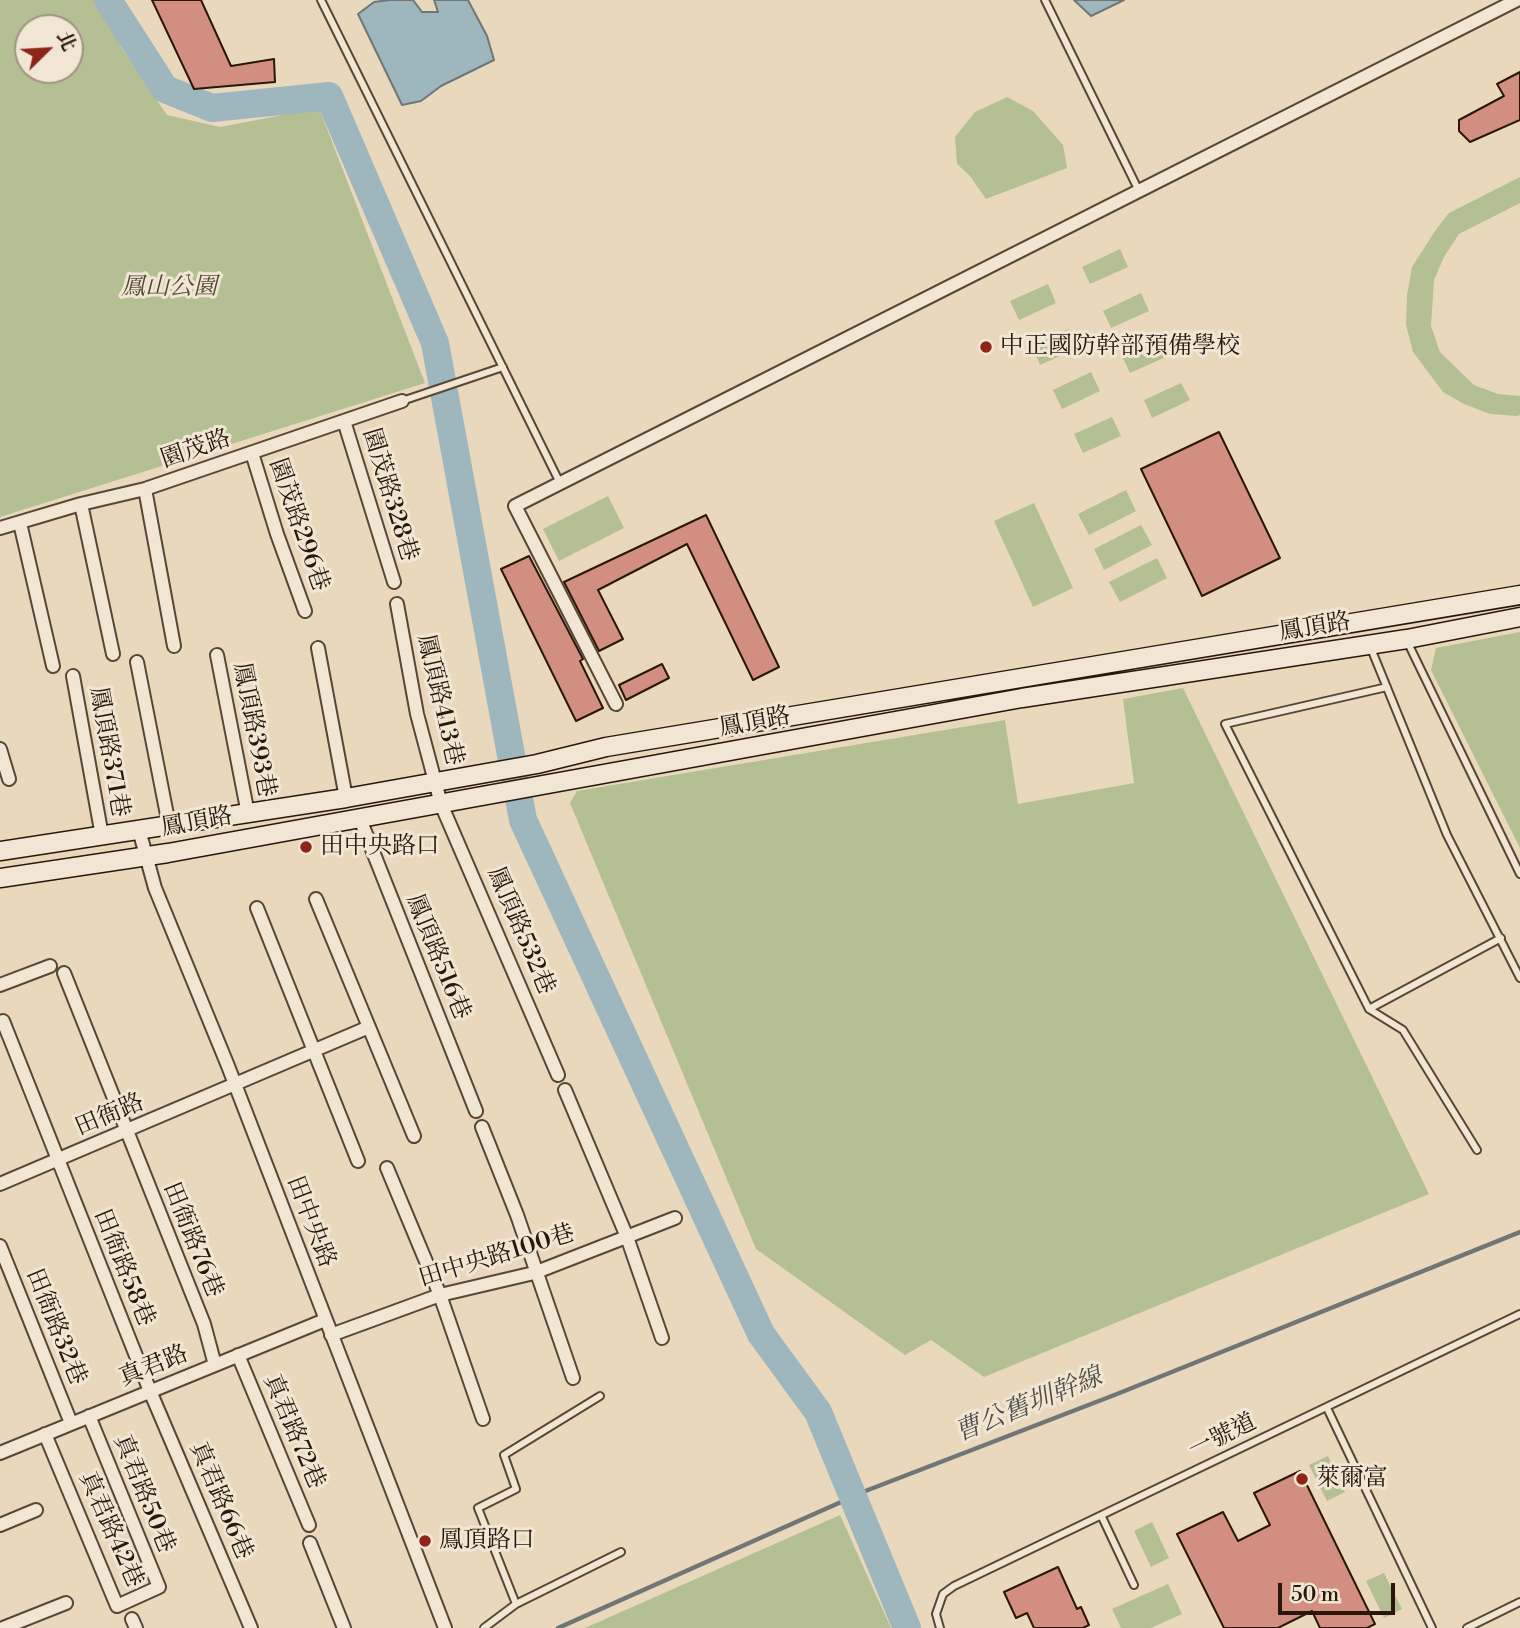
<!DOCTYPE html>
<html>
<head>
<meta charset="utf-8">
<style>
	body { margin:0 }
	#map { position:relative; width:1520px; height:1628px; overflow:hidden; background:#ead8bd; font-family:"Libre Bodoni","Noto Serif TC",serif }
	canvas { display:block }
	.north { position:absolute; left:14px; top:14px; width:70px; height:70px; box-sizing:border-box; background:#f1e6d4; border:2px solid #a19383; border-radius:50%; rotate:66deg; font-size:19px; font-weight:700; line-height:28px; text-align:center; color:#291709 }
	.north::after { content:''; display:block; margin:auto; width:24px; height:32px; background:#8f2418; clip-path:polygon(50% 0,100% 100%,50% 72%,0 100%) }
	.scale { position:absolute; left:1278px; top:1583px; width:117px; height:32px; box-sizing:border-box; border:4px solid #291709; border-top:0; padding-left:9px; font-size:21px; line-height:24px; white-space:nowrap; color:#291709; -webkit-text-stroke:5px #f1e6d4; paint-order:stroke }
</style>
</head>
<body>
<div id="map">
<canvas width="1520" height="1628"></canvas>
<div class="north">北</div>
<div class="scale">50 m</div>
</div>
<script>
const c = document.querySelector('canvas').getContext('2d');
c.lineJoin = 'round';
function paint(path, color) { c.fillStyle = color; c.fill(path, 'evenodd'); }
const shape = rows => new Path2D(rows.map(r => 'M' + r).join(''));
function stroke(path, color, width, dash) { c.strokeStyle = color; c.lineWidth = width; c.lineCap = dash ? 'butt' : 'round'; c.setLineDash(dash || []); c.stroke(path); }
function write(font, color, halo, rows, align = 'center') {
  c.font = font + ' "Libre Bodoni","Noto Serif TC",serif'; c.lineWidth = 6; c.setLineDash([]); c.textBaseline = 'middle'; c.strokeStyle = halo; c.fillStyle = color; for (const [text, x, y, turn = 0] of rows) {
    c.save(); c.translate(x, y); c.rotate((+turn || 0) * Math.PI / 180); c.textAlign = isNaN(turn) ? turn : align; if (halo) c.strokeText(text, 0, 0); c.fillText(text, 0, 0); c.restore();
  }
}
paint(shape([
	[0,0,99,0,121,47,167,115,220,127,319,108,425,383,0,517],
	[28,28,70,28,70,70,28,70],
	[1007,97,1033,111,1063,145,1067,168,986,199,970,176,957,164,955,137,975,112],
	[1520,177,1520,203,1459,234,1444,257,1434,280,1431,326,1440,352,1474,385,1498,394,1520,396,1520,415,1517,416,1490,414,1464,404,1443,392,1413,352,1406,325,1407,295,1412,267,1437,228,1449,213],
	[1120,249,1128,267,1090,284,1082,267],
	[1048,284,1056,303,1019,320,1010,301],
	[1141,293,1149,311,1111,328,1103,311],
	[1069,329,1078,348,1040,365,1032,346],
	[1160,338,1168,356,1130,373,1122,356],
	[1091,372,1100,391,1062,409,1053,390],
	[1181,383,1190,400,1152,418,1144,400],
	[1112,417,1121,436,1083,453,1074,434],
	[1126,490,1136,511,1089,535,1078,514],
	[608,496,624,528,559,561,543,529],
	[1034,503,1073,588,1033,607,994,521],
	[1141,525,1152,545,1104,570,1094,549],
	[1157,558,1167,578,1120,602,1109,582],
	[1520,632,1520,848,1431,670,1436,648],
	[1183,688,1429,1194,984,1377,931,1340,905,1355,756,1249,570,803,577,791,1005,720,1018,804,1134,783,1123,699],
	[1328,1456,1345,1492,1327,1501,1309,1465],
	[840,1515,891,1628,585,1628],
	[1152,1522,1169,1558,1151,1567,1134,1531],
	[1384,1573,1402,1609,1384,1618,1366,1581],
	[1168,1584,1182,1614,1151,1628,1121,1628,1112,1609]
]), '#b4bf94');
const water = shape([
	[389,0,413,0,422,12,438,12,434,0,468,0,487,36,494,60,441,86,421,101,402,105,358,14,374,2,389,0],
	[1074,0,1124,0,1091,16,1074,0]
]);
paint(water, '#9eb6bd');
stroke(water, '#6f7675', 2);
stroke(shape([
	[558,1628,868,1490,1117,1394,1520,1232]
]), '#6f7675', 4.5);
stroke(shape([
	[108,0,165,89,212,108,329,96,435,343,523,820,761,1334,818,1412,907,1628]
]), '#9eb6bd', 28);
const building = shape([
	[152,0,201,0,231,66,274,59,275,82,194,89,152,0],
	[1520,72,1520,120,1470,142,1459,131,1459,120,1504,96,1497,84,1520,72],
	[1219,432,1280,558,1202,596,1141,469,1219,432],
	[706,515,779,667,753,680,687,544,598,590,623,639,599,651,564,582,706,515],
	[529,556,583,659,580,661,603,708,576,721,501,569,529,556],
	[662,664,669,678,626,700,619,685,662,664],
	[1300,1471,1375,1624,1367,1628,1320,1628,1312,1611,1278,1628,1224,1628,1177,1534,1223,1512,1238,1541,1270,1525,1254,1493,1300,1471],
	[1058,1567,1077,1609,1081,1607,1089,1625,1083,1628,1034,1628,1027,1613,1016,1618,1004,1592,1058,1567]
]);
paint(building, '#d28e80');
stroke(building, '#291709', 2);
const service = shape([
	[321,0,560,483],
	[1045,0,1139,191],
	[402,401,503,367],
	[1407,641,1520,874],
	[1370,646,1447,835,1520,978],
	[1387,687,1225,724,1369,1009,1403,1030,1477,1150],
	[1369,1009,1501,938],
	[1327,1408,1432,1628],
	[1102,1517,1134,1585],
	[516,1604,478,1508,516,1489,504,1455,600,1396],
	[484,1628,516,1604,621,1552],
	[940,1628,936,1614,943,1594,954,1586,1520,1314],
	[1467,1628,1520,1602]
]);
const minor = shape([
	[344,421,394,582],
	[252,453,277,534,305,611],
	[145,489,174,646],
	[81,504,113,654],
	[20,523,53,666],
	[0,528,81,504,145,489,402,401],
	[397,604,417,714,441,804,558,1075],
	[318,648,346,798],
	[217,655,248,814],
	[137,662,169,825],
	[73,676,102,836],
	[616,704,515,506,1517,0],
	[0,749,9,779],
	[360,819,476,1111],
	[139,830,155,888,228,1066,445,1628],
	[316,899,414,1136],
	[257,908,358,1161],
	[64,973,204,1324,215,1365],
	[0,985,50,966],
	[3,1021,150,1391,251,1628],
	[565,1090,627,1237,662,1338],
	[482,1127,517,1215,573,1378],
	[387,1168,440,1295,483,1419],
	[0,1184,369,1027],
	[0,1246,71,1423],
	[331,1335,440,1295,534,1273,675,1218],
	[238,1355,309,1525],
	[45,1434,117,1606,159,1587,89,1416],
	[0,1453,325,1320],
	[0,1525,36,1510],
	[310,1543,344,1628],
	[132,1619,136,1628],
	[3,1628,66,1603]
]);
const secondary = shape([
	[0,851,346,798,537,764,606,747,1520,595],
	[0,878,168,853,1022,698,1407,639,1520,617]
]);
stroke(service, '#594736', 10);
stroke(minor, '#594736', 16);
stroke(secondary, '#291709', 21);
stroke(service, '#f1e6d4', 6);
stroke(minor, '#f1e6d4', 12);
stroke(secondary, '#f1e6d4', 18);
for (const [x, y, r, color] of [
	[986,347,7,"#8f2418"],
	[306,847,7,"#8f2418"],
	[1302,1479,7,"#8f2418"],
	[425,1541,7,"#8f2418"]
]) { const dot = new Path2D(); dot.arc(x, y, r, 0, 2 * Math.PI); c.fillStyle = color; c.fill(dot); stroke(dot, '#f1e6d4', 2.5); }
write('italic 24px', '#534933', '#f1e6d4', [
	["鳳山公園",169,288]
]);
write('24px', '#291709', '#f1e6d4', [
	["中正國防幹部預備學校",1000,347],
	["田中央路口",320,847],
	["萊爾富",1316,1479],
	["鳳頂路口",439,1541]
], 'left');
write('24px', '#291709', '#f1e6d4', [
	["園茂路",196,450,-19],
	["園茂路328巷",389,495,73],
	["園茂路296巷",298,525,71],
	["鳳頂路",1315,628,-9],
	["鳳頂路413巷",439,700,77],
	["鳳頂路",755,723,-10],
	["鳳頂路393巷",253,730,79],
	["鳳頂路371巷",108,752,80],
	["鳳頂路",197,823,-10],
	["鳳頂路532巷",520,931,67],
	["鳳頂路516巷",437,957,68],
	["田衙路",110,1116,-23],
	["田中央路",310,1222,69],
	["田衙路76巷",192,1240,68],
	["田中央路100巷",497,1257,-17],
	["田衙路58巷",123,1268,68],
	["田衙路32巷",55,1327,68],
	["真君路",154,1367,-22],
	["真君路72巷",293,1432,67],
	["一號道",1223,1437,-26],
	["真君路50巷",143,1494,68],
	["真君路66巷",220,1501,67],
	["真君路42巷",110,1530,66]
]);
write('italic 26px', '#524f48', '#f1e6d4', [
	["曹公舊圳幹線",1029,1406,-22]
]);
</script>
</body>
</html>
